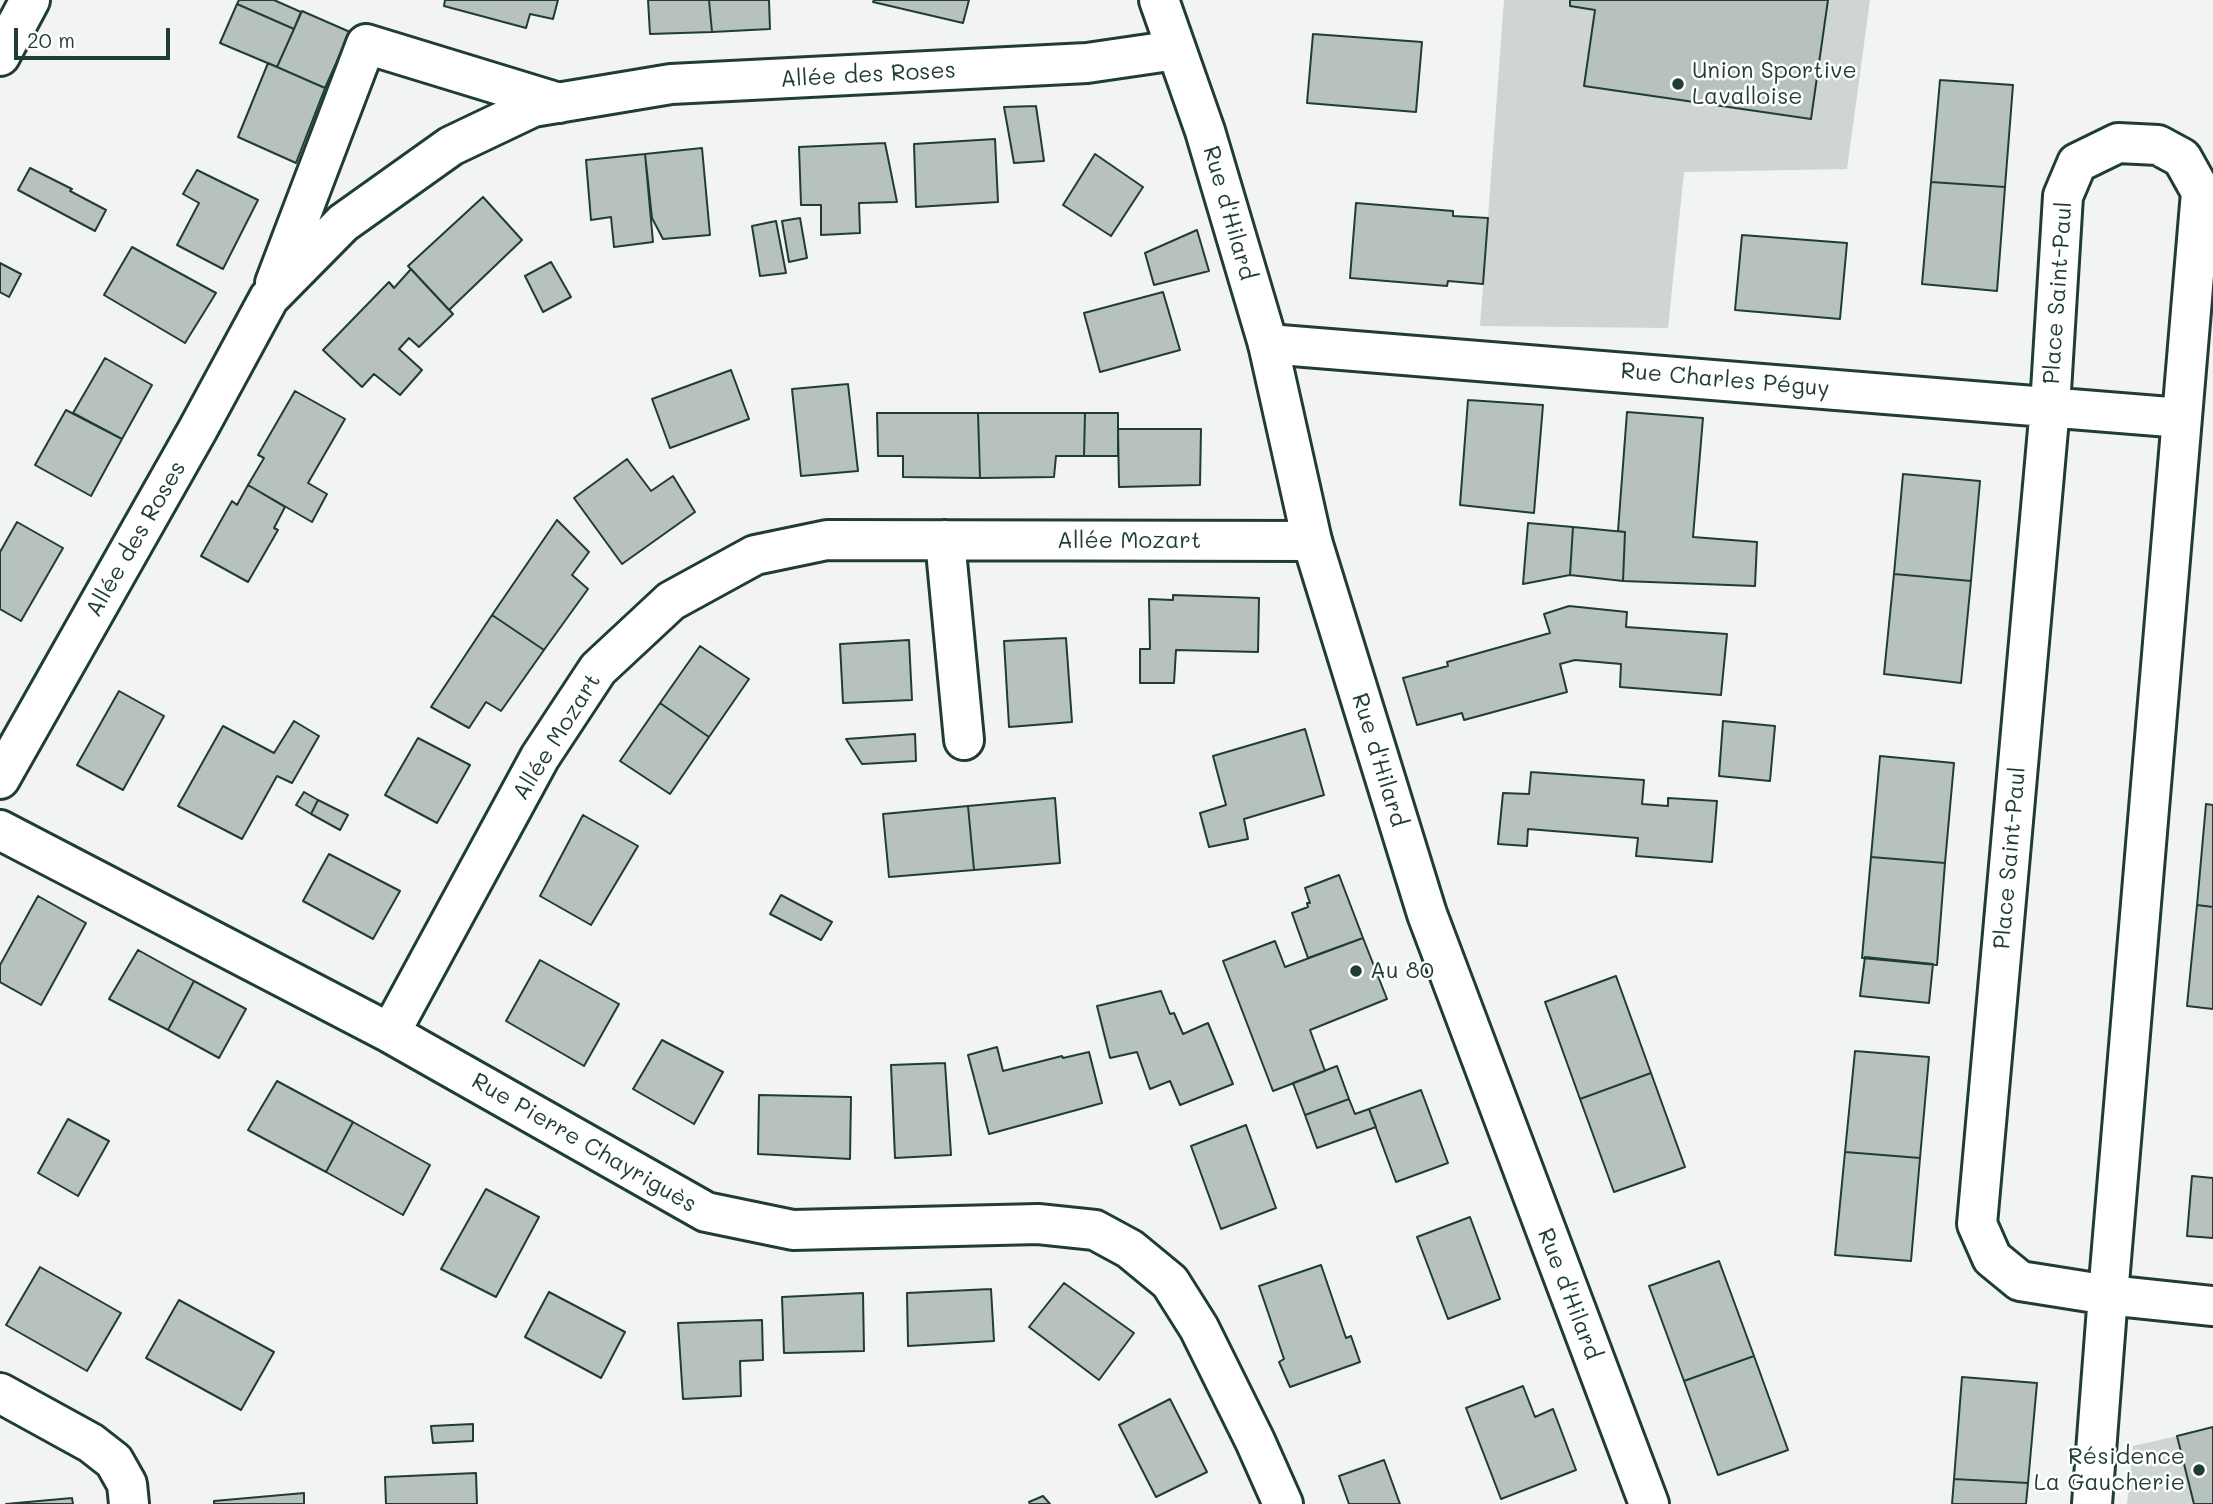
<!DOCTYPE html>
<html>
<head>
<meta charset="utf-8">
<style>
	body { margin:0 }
	#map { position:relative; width:2213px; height:1504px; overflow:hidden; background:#f2f3f3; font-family:Mali,sans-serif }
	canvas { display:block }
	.scale { position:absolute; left:14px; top:28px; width:156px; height:32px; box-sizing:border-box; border:4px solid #1f3d34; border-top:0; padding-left:9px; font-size:21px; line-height:24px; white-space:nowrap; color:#1f3d34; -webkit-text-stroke:5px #fff; paint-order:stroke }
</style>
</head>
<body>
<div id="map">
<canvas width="2213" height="1504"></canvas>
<div class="scale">20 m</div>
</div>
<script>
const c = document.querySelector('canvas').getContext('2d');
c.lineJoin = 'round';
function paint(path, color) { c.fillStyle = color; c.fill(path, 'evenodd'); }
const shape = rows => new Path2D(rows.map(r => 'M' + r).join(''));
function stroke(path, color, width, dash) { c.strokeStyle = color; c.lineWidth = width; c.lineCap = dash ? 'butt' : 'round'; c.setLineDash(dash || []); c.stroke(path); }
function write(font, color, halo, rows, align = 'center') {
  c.font = font + ' Mali,sans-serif'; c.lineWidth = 5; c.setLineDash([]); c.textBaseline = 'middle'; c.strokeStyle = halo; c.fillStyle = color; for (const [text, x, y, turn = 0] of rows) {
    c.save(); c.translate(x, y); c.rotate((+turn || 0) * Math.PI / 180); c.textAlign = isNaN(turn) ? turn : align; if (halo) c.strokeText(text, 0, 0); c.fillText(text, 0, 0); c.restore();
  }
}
paint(shape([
	[1504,0,1870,0,1847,169,1684,172,1668,328,1480,326],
	[2177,1436,2194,1504,2127,1504,2133,1446]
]), '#ced5d3');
const building = shape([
	[239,0,274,0,301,12,294,29,237,4,239,0],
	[445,0,558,0,553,19,530,14,526,28,444,6,445,0],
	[648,0,709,0,712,32,650,34,648,0],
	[709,0,769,0,770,29,712,32,709,0],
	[874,0,969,0,963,23,873,2,874,0],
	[1570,0,1828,0,1811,119,1584,86,1595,10,1570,6,1570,0],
	[237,4,294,29,277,67,220,43,237,4],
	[302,11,350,32,325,88,277,67,302,11],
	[1313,34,1422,42,1416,112,1307,103,1313,34],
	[268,63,325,88,296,163,238,137,268,63],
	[1940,80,2013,85,2005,187,1931,182,1940,80],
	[1036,106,1044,161,1014,163,1004,107,1036,106],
	[995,139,998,202,916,207,914,144,995,139],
	[885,143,897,202,859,203,860,233,821,235,821,205,801,205,799,147,885,143],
	[702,148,710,235,663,239,652,218,645,154,702,148],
	[645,154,653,242,614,247,611,217,591,220,586,160,645,154],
	[1095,154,1143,187,1111,236,1063,205,1095,154],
	[30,168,72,189,70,191,106,210,95,231,18,190,30,168],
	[197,170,258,200,223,269,177,245,199,203,183,194,197,170],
	[1931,182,2005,187,1997,291,1922,284,1931,182],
	[483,197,522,240,449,310,408,266,483,197],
	[1356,203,1453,211,1453,216,1488,218,1483,284,1448,281,1447,286,1350,278,1356,203],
	[800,218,807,258,789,262,782,221,800,218],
	[776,221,786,273,760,276,752,226,776,221],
	[1197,230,1209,271,1154,285,1145,253,1197,230],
	[1742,235,1847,243,1840,319,1735,310,1742,235],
	[132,247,216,293,185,343,104,295,132,247],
	[551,262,571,297,543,312,525,276,551,262],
	[0,263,21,274,9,297,0,292,0,263],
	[411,269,453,314,419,347,409,338,399,349,422,370,400,395,374,374,362,387,323,350,389,282,394,288,411,269],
	[1163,292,1180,350,1100,372,1084,313,1163,292],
	[105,358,152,385,122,439,73,413,105,358],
	[731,370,749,419,670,448,652,399,731,370],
	[848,384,858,471,801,476,792,389,848,384],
	[295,391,345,419,308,483,327,494,312,522,248,485,264,458,258,455,295,391],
	[1468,400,1543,405,1534,513,1460,505,1468,400],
	[66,410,122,439,91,496,35,465,66,410],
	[1627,412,1703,418,1693,537,1757,542,1755,586,1623,581,1625,532,1618,531,1627,412],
	[877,413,978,413,980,478,903,477,903,456,878,456,877,413],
	[978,413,1085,413,1084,456,1056,456,1054,477,980,478,978,413],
	[1085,413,1118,413,1118,456,1084,456,1085,413],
	[1118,429,1201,429,1200,485,1119,487,1118,429],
	[627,459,651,491,673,476,695,512,622,564,574,498,627,459],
	[1903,474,1980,481,1971,581,1894,574,1903,474],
	[248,485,285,507,274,528,278,530,248,582,201,556,232,501,237,505,248,485],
	[557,520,589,552,572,575,588,589,544,650,492,615,557,520],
	[17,522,63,548,21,621,0,609,0,552,17,522],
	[1528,523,1573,527,1570,575,1523,584,1528,523],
	[1573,527,1625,532,1623,581,1570,575,1573,527],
	[1894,574,1971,581,1961,683,1884,674,1894,574],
	[1173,595,1259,598,1258,652,1176,650,1174,683,1140,683,1140,649,1150,649,1149,599,1173,600,1173,595],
	[1569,606,1627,612,1626,627,1727,634,1721,695,1620,687,1621,664,1575,660,1560,664,1567,692,1464,720,1462,713,1417,725,1403,678,1448,666,1447,662,1550,633,1544,614,1569,606],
	[492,615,544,650,501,711,486,702,469,728,431,707,492,615],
	[1066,638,1072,722,1009,727,1004,641,1066,638],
	[909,640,912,700,843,703,840,644,909,640],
	[700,646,749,679,709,737,660,703,700,646],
	[119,691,164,716,123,790,77,765,119,691],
	[660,703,709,737,670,794,620,761,660,703],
	[294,721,319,736,292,783,277,776,242,839,178,806,223,726,274,753,294,721],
	[1723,721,1775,726,1770,781,1719,776,1723,721],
	[1305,729,1324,795,1244,819,1248,839,1209,847,1200,813,1226,805,1213,756,1305,729],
	[915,734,916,761,862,764,846,739,915,734],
	[418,738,470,765,437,823,385,795,418,738],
	[1880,756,1954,763,1945,863,1871,857,1880,756],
	[1531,772,1644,780,1642,804,1668,806,1668,798,1717,801,1712,862,1636,856,1638,838,1528,829,1527,846,1498,844,1503,793,1529,794,1531,772],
	[304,792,318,800,311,814,296,805,304,792],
	[1055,798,1060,863,974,870,968,806,1055,798],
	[318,800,348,815,340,830,311,814,318,800],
	[2206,804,2213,805,2213,907,2197,905,2206,804],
	[968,806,974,870,889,877,883,814,968,806],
	[583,815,638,846,591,925,540,896,583,815],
	[329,854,400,891,373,939,303,901,329,854],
	[1871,857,1945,863,1937,965,1862,958,1871,857],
	[1339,875,1363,938,1308,958,1292,913,1308,907,1307,903,1310,903,1305,888,1339,875],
	[781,895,832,922,821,940,770,914,781,895],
	[38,896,86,923,41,1005,0,982,0,965,38,896],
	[2197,905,2213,907,2213,1009,2187,1006,2197,905],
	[1363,938,1387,999,1310,1030,1325,1071,1273,1091,1223,961,1275,941,1285,967,1363,938],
	[138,950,194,981,168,1030,109,999,138,950],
	[1865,957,1933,964,1929,1003,1860,996,1865,957],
	[540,960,619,1004,584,1066,506,1021,540,960],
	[1616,976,1651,1073,1580,1099,1545,1002,1616,976],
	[194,981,246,1009,219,1058,168,1030,194,981],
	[1161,991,1170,1014,1174,1013,1183,1034,1208,1023,1233,1084,1180,1105,1170,1081,1150,1089,1137,1052,1110,1058,1097,1006,1161,991],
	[662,1040,723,1072,694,1124,633,1089,662,1040],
	[997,1047,1003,1071,1062,1056,1063,1058,1089,1052,1102,1103,989,1134,968,1055,997,1047],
	[1855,1051,1929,1057,1920,1158,1845,1152,1855,1051],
	[945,1063,951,1155,895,1158,891,1065,945,1063],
	[1337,1066,1349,1099,1305,1115,1293,1083,1337,1066],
	[1651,1073,1685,1167,1614,1192,1580,1099,1651,1073],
	[277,1081,353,1122,326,1172,248,1130,277,1081],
	[1421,1090,1448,1163,1396,1182,1369,1109,1421,1090],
	[759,1095,851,1097,850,1159,758,1154,759,1095],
	[1349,1099,1355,1114,1369,1109,1376,1127,1317,1148,1305,1115,1349,1099],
	[68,1119,109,1141,78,1196,38,1173,68,1119],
	[353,1122,430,1165,403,1215,326,1172,353,1122],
	[1246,1125,1276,1208,1221,1229,1191,1146,1246,1125],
	[1845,1152,1920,1158,1911,1261,1835,1255,1845,1152],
	[2192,1176,2213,1178,2213,1238,2187,1236,2192,1176],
	[486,1189,539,1217,496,1297,441,1269,486,1189],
	[1470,1217,1500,1299,1448,1319,1417,1237,1470,1217],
	[1719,1261,1754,1356,1684,1381,1649,1286,1719,1261],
	[1321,1265,1346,1338,1351,1336,1360,1362,1290,1387,1279,1362,1284,1359,1259,1286,1321,1265],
	[40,1267,121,1313,87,1371,6,1325,40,1267],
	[1064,1283,1134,1333,1099,1380,1029,1327,1064,1283],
	[991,1289,994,1341,908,1346,907,1293,991,1289],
	[549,1292,625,1332,601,1378,525,1337,549,1292],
	[863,1293,864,1351,784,1353,782,1297,863,1293],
	[179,1300,274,1352,241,1410,146,1358,179,1300],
	[762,1320,763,1360,740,1361,741,1396,683,1399,678,1323,762,1320],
	[1754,1356,1788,1450,1718,1475,1684,1381,1754,1356],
	[1962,1377,2037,1383,2028,1483,1954,1479,1962,1377],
	[1523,1386,1535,1417,1553,1409,1576,1470,1501,1499,1466,1408,1523,1386],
	[1170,1399,1207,1472,1156,1497,1119,1425,1170,1399],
	[473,1424,473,1441,433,1443,431,1426,473,1424],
	[2213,1427,2213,1504,2194,1504,2177,1436,2213,1427],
	[1384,1460,1400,1504,1349,1504,1339,1476,1384,1460],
	[476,1473,477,1504,386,1504,385,1477,476,1473],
	[1954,1479,2028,1483,2026,1504,1952,1504,1954,1479],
	[304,1493,304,1504,214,1504,214,1501,304,1493],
	[1043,1496,1050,1504,1030,1504,1029,1502,1043,1496],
	[72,1498,73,1504,6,1504,72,1498]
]);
paint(building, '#b7c1bd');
stroke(building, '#1f3d34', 2);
const minor = shape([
	[0,56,30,0],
	[275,283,366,44,559,103],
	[1268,344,2182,418],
	[945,540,964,740],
	[0,779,198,429,269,298,343,223,451,146,533,107,671,84,1087,63,1176,50],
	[0,830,390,1033,706,1212,793,1230,1038,1224,1095,1230,1130,1249,1170,1282,1199,1328,1255,1441,1283,1504],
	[390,1033,540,757,598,669,671,601,755,555,827,540,1312,541],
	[0,1393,91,1443,114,1461,127,1484,129,1504],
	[2092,1504,2108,1295,2201,192,2182,158,2158,145,2118,143,2077,163,2063,196,2050,407,1977,1224,1992,1258,2020,1281,2108,1295,2213,1306]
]);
const tertiary = shape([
	[1159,0,1205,131,1268,344,1312,541,1427,914,1649,1504]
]);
stroke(minor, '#1f3d34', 44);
stroke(tertiary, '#1f3d34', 44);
stroke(minor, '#fff', 38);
stroke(tertiary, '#fff', 38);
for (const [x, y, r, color] of [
	[1678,84,7,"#1f3d34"],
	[1356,971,7,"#1f3d34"],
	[2199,1470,7,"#1f3d34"]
]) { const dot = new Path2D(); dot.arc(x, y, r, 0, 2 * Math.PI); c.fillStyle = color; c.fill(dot); stroke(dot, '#fff', 2.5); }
write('23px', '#1f3d34', '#fff', [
	["Union Sportive",1692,71],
	["Lavalloise",1692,97],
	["Au 80",1370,971],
	["Résidence",2185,1457,"right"],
	["La Gaucherie",2185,1483,"right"]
], 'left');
write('23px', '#1f3d34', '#fff', [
	["Allée des Roses",868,75,-3],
	["Rue d'Hilard",1229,213,74],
	["Place Saint-Paul",2058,293,-86],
	["Rue Charles Péguy",1725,380,5],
	["Allée des Roses",136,539,-60],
	["Allée Mozart",1129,541],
	["Allée Mozart",557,737,-58],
	["Rue d'Hilard",1379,760,73],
	["Place Saint-Paul",2010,858,-85],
	["Rue Pierre Chayriguès",584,1143,30],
	["Rue d'Hilard",1569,1294,69]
]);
</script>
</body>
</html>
